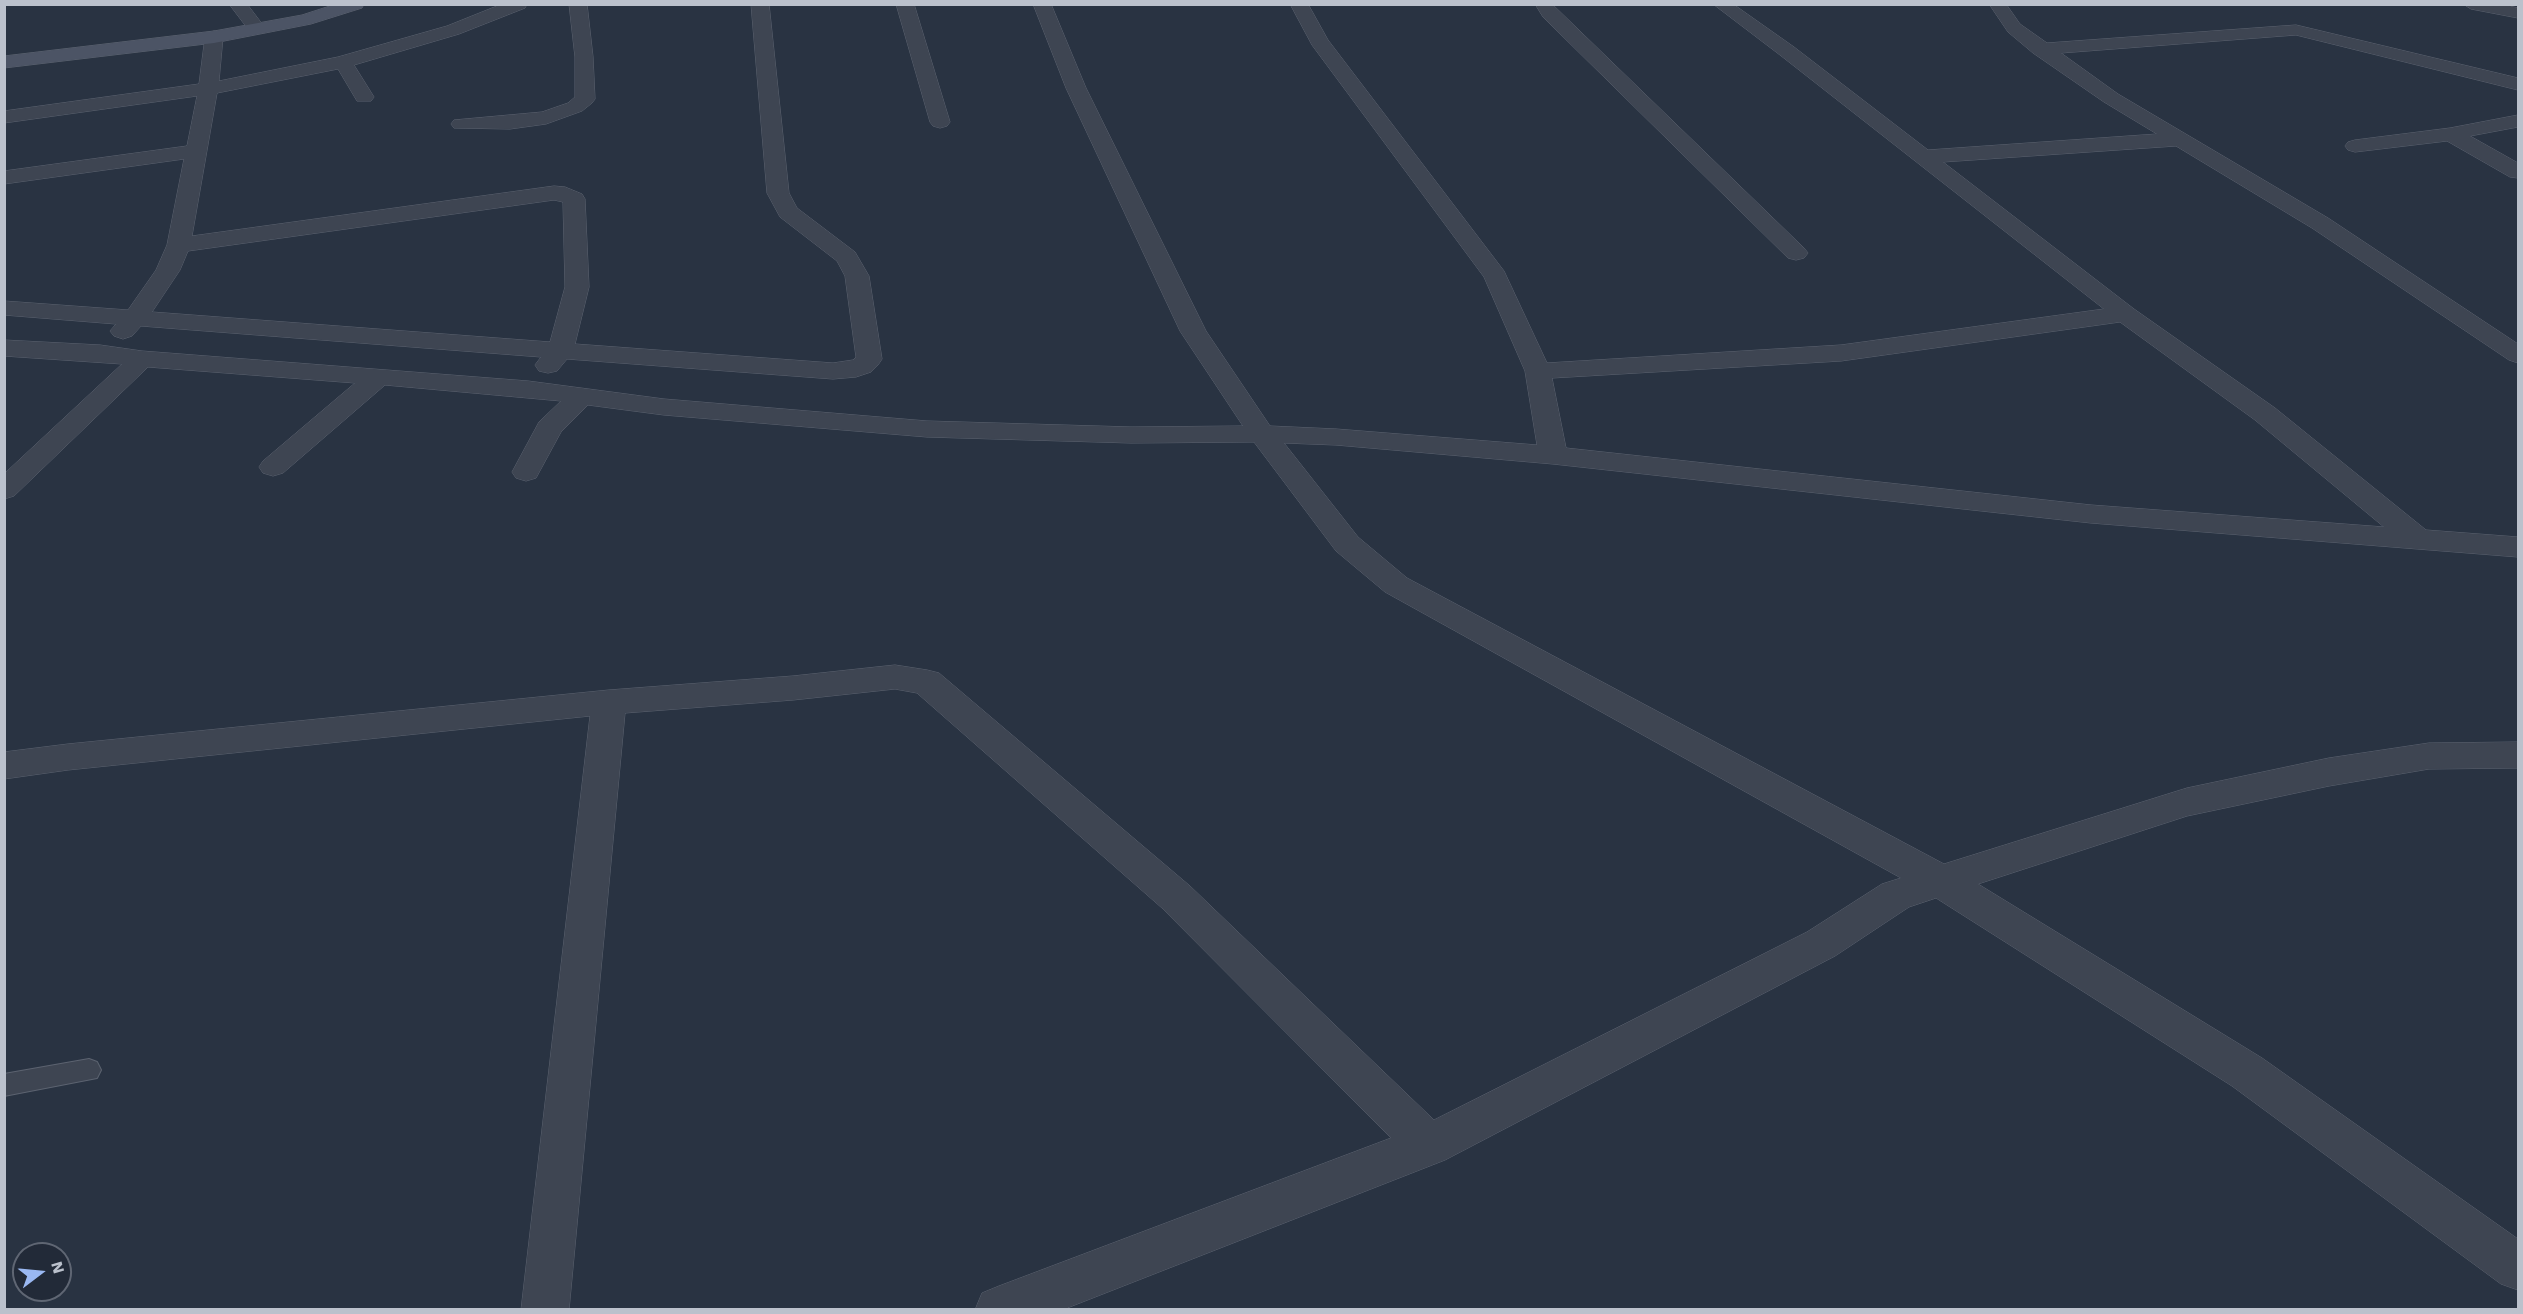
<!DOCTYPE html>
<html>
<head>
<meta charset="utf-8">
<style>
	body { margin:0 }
	#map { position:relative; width:2523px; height:1314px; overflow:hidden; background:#293342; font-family:"Work Sans",sans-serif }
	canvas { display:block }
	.frame { position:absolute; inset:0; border:6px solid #bbc1cc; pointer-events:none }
	.north { position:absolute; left:12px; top:1242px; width:60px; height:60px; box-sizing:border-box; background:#222a38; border:2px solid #5f6673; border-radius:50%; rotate:74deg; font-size:16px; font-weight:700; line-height:24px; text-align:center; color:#bbc1cc }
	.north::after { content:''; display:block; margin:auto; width:21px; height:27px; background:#9ab8f2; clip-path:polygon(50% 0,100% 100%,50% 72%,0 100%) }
</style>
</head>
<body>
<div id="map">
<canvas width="2523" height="1314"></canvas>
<div class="frame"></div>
<div class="north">N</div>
</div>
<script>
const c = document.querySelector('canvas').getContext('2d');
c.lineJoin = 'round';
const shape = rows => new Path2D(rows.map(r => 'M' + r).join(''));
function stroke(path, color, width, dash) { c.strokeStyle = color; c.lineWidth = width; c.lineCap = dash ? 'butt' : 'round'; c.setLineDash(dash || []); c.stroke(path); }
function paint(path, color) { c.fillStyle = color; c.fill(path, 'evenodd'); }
const lane = shape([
	[89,1059,97,1062,101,1070,97,1078,4,1096,4,1074,89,1059]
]);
const street = shape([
	[229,4,247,4,266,29,263,33,251,33,229,4],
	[502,4,527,4,525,8,459,34,354,65,374,97,371,101,357,101,338,69,217,93,192,236,554,186,565,187,582,194,585,199,589,287,575,344,833,363,853,360,856,357,845,276,837,261,780,217,767,193,751,4,769,4,789,193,797,208,855,252,869,276,882,359,878,365,871,372,856,377,833,379,567,359,557,371,548,373,539,371,535,365,541,357,141,326,132,336,123,339,114,336,110,331,116,324,4,315,4,301,128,310,156,270,167,245,184,159,4,184,4,171,187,146,197,96,4,123,4,111,199,84,205,37,207,33,214,31,221,33,223,37,219,81,338,57,447,26,502,4],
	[554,200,563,202,565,287,550,342,152,312,180,270,188,251,554,200],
	[569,4,587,4,593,57,595,99,592,103,582,111,546,124,510,129,454,128,451,124,454,120,542,112,568,103,575,97,575,57,569,4],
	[896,4,914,4,950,122,947,126,940,128,933,126,930,122,896,4],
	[1033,4,1051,4,1086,88,1206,331,1270,426,1336,429,1537,445,1525,371,1484,277,1312,45,1290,4,1308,4,1328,40,1504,271,1547,363,1841,345,2104,309,1780,55,1713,4,1733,4,1794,47,1928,150,2157,134,2104,102,2033,53,2008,32,1989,4,2006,4,2020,24,2047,43,2296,25,2518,78,2518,90,2296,35,2061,53,2118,94,2328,218,2518,344,2518,363,2509,360,2312,228,2176,146,1943,162,2134,309,2275,408,2426,530,2518,537,2518,557,2091,523,1553,464,1336,445,1284,443,1358,537,1407,578,1944,864,2187,788,2329,758,2429,743,2518,742,2518,768,2429,769,2329,786,2187,816,1978,884,2262,1058,2518,1239,2518,1290,2501,1284,2232,1086,1936,898,1909,907,1835,956,1445,1160,1062,1310,975,1310,982,1293,999,1286,1391,1138,1162,908,917,693,895,689,793,700,625,713,569,1310,521,1310,590,716,68,770,4,779,4,752,68,744,609,690,793,676,895,665,927,670,939,673,1190,886,1434,1120,1807,932,1882,884,1901,878,1385,592,1336,551,1254,442,1131,443,927,437,664,415,588,405,561,432,536,478,526,481,516,478,512,472,539,422,561,401,385,385,283,473,273,476,263,473,259,467,263,461,355,383,148,367,14,496,4,499,4,474,122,364,4,356,4,340,100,345,142,351,528,381,664,399,927,421,1131,427,1243,426,1180,331,1066,88,1033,4],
	[2120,322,2255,420,2384,527,2091,505,1566,448,1552,378,1841,361,2120,322],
	[1535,4,1552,4,1804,248,1808,253,1804,258,1796,260,1788,258,1543,17,1535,4],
	[2463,4,2501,4,2518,8,2518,18,2471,9,2463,4],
	[2518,115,2518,127,2470,136,2518,163,2518,178,2510,177,2447,141,2355,152,2348,150,2345,146,2348,142,2355,140,2450,128,2518,115]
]);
const secondary = shape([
	[336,4,364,4,362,8,311,24,214,43,4,68,4,56,214,31,302,15,336,4]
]);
stroke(lane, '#5c6370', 2);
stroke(street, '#5c6370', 1);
stroke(secondary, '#5c6370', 1);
paint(lane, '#3e4552');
paint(street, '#3e4552');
paint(secondary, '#4c5465');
</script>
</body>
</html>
